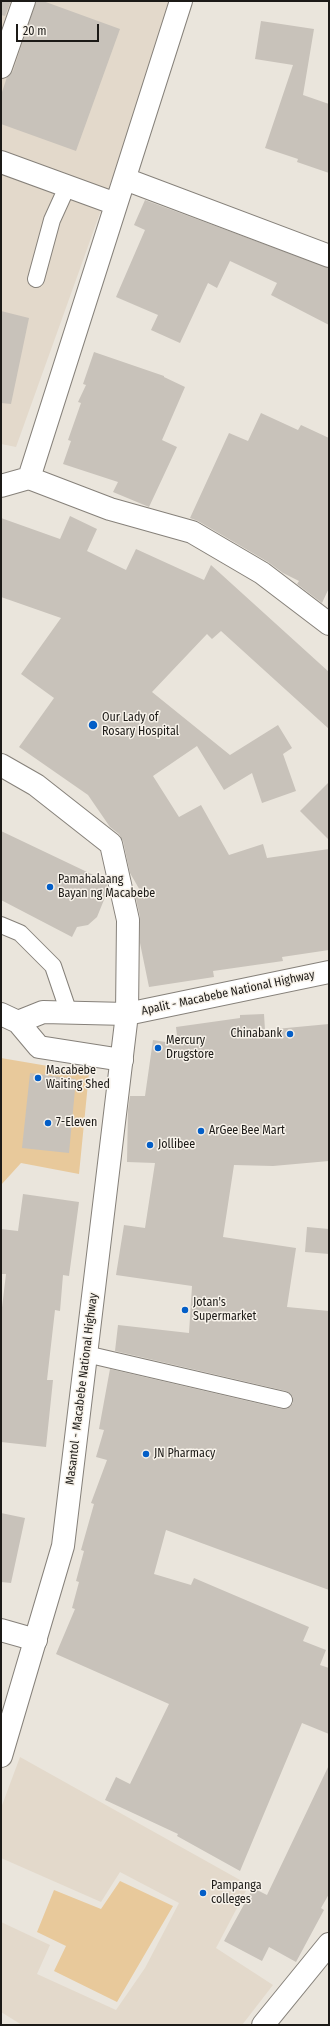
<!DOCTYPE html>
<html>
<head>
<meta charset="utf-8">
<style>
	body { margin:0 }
	#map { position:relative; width:330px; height:2026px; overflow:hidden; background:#eae5dc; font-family:"Fira Sans Condensed",sans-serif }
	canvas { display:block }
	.frame { position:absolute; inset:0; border:2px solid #1c1a17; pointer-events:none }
	.scale { position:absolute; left:16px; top:24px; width:83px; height:18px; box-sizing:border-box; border:2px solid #1c1a17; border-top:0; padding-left:5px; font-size:12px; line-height:14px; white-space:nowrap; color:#1c1a17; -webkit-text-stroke:3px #f7f2ea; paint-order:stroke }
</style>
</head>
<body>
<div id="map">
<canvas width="330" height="2026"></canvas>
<div class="frame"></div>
<div class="scale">20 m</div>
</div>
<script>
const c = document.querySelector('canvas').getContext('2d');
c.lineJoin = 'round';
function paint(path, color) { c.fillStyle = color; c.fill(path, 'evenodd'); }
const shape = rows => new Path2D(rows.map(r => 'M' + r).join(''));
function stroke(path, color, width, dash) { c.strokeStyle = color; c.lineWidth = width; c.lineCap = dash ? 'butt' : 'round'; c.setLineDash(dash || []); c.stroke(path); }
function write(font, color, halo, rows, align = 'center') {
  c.font = font + ' "Fira Sans Condensed",sans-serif'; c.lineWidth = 3; c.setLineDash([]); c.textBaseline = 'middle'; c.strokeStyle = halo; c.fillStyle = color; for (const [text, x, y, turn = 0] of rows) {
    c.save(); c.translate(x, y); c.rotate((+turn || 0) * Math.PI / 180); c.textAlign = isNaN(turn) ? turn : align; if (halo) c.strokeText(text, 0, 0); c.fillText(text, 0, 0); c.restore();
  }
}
paint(shape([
	[1,1,176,1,16,447,1,444],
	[20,1757,249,1885,216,1948,273,1985,242,2025,22,2025,1,2012,1,1922,50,1945,37,1974,116,2010,145,1968,179,1903,120,1872,101,1902,1,1858,1,1808]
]), '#e3d9cb');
paint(shape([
	[1,1058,89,1073,79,1174,21,1163,1,1185],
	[120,1881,173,1906,117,2002,54,1971,66,1946,37,1932,54,1890,101,1909]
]), '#e8c99b');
paint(shape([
	[1,1,11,1,5,16,1,15],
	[36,1,43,1,120,29,76,151,1,124,1,95,7,77,13,71],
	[261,21,314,29,303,95,329,104,329,173,297,162,298,159,265,148,293,65,255,59],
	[145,200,329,268,329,325,271,295,277,283,230,261,217,288,208,283,180,343,151,330,158,315,116,297,145,230,134,225],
	[1,311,29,318,11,404,1,403],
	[94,352,164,376,164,377,185,387,162,440,177,447,149,507,113,492,118,482,63,464,71,441,68,440,81,403,78,402,86,385,83,384],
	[261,413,298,430,301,425,329,438,329,588,322,603,297,584,299,581,283,573,268,562,198,521,190,518,229,433,248,441],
	[70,516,97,529,87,551,126,570,136,549,204,580,211,565,329,672,329,729,221,631,212,639,207,634,152,692,230,755,278,725,292,748,283,754,296,791,262,803,252,773,224,790,197,746,153,776,179,817,201,805,229,855,263,844,267,858,329,849,329,950,282,957,283,961,213,971,214,977,149,987,140,943,140,917,135,894,145,899,130,873,123,841,119,834,110,827,88,795,19,747,54,698,21,674,61,618,1,597,1,518,60,539],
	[329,782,329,840,300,811],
	[1,831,106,881,108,890,97,917,88,925,77,927,72,937,1,900],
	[264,1014,265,1030,329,1024,329,1161,273,1166,234,1165,223,1237,296,1248,287,1307,329,1311,329,1590,166,1530,154,1574,191,1585,194,1578,309,1627,303,1641,326,1650,320,1665,329,1668,329,1734,302,1723,240,1871,177,1836,178,1834,105,1800,116,1777,130,1784,169,1704,56,1654,75,1609,72,1608,79,1582,76,1581,84,1551,81,1550,94,1504,91,1503,107,1460,96,1457,104,1430,99,1429,110,1369,282,1409,287,1409,293,1403,293,1397,286,1391,115,1351,118,1325,189,1333,192,1286,116,1275,124,1225,145,1228,155,1163,127,1162,128,1110,130,1096,145,1096,153,1040,178,1044,176,1027,240,1018,240,1015],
	[30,1073,76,1079,69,1153,22,1148],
	[23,1194,79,1202,69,1276,63,1275,60,1311,55,1310,47,1380,53,1380,46,1447,1,1442,1,1316,6,1274,1,1274,1,1229,18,1231],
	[307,1227,329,1229,329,1254,305,1252],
	[1,1513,25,1518,11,1583,1,1582],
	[329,1765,329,1894,321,1908,324,1910,296,1962,269,1947,262,1961,224,1941,253,1888,267,1895]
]), '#c8c2ba');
const service = shape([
	[36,279,52,220,67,187],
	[1,925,20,933,53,966,69,1013],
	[86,1354,284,1400]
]);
const minor = shape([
	[1,67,24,1],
	[1,162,116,204],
	[125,179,329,256],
	[29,478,110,509,192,532,262,573,329,624],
	[1,486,29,478,181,1],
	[1,765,36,785,111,844,128,920,127,1014],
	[1,1630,36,1640],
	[263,2025,329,1944]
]);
const tertiary = shape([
	[1,1014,18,1022,39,1047,122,1060],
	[18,1022,43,1012,127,1014]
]);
const secondary = shape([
	[1,1756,63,1546,127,1014,329,972]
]);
stroke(service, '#86817a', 18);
stroke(minor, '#86817a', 24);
stroke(tertiary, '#86817a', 24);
stroke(secondary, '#86817a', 24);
stroke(service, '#fff', 16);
stroke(minor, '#fff', 22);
stroke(tertiary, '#fff', 22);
stroke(secondary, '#fff', 22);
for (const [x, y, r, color] of [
	[93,725,5,"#035ec7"],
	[50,887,4,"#035ec7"],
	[290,1034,4,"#035ec7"],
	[158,1048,4,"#035ec7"],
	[38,1078,4,"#035ec7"],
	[48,1123,4,"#035ec7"],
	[201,1131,4,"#035ec7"],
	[150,1145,4,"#035ec7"],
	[185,1310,4,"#035ec7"],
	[146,1454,4,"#035ec7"],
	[203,1893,4,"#035ec7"]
]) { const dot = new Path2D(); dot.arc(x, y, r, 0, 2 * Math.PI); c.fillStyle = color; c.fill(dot); stroke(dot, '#f7f2ea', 1.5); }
write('12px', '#1c1a17', '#f7f2ea', [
	["Our Lady of",102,718],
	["Rosary Hospital",102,732],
	["Pamahalaang",58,880],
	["Bayan ng Macabebe",58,894],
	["Chinabank",282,1034,"right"],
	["Mercury",166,1041],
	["Drugstore",166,1055],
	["Macabebe",46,1071],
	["Waiting Shed",46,1085],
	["7-Eleven",56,1123],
	["ArGee Bee Mart",209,1131],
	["Jollibee",158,1145],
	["Jotan's",193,1303],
	["Supermarket",193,1317],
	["JN Pharmacy",154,1454],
	["Pampanga",211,1886],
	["colleges",211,1900]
], 'left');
write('12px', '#1c1a17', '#f7f2ea', [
	["Apalit - Macabebe National Highway",228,993,-12],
	["Masantol - Macabebe National Highway",82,1389,-83]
]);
</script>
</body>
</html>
